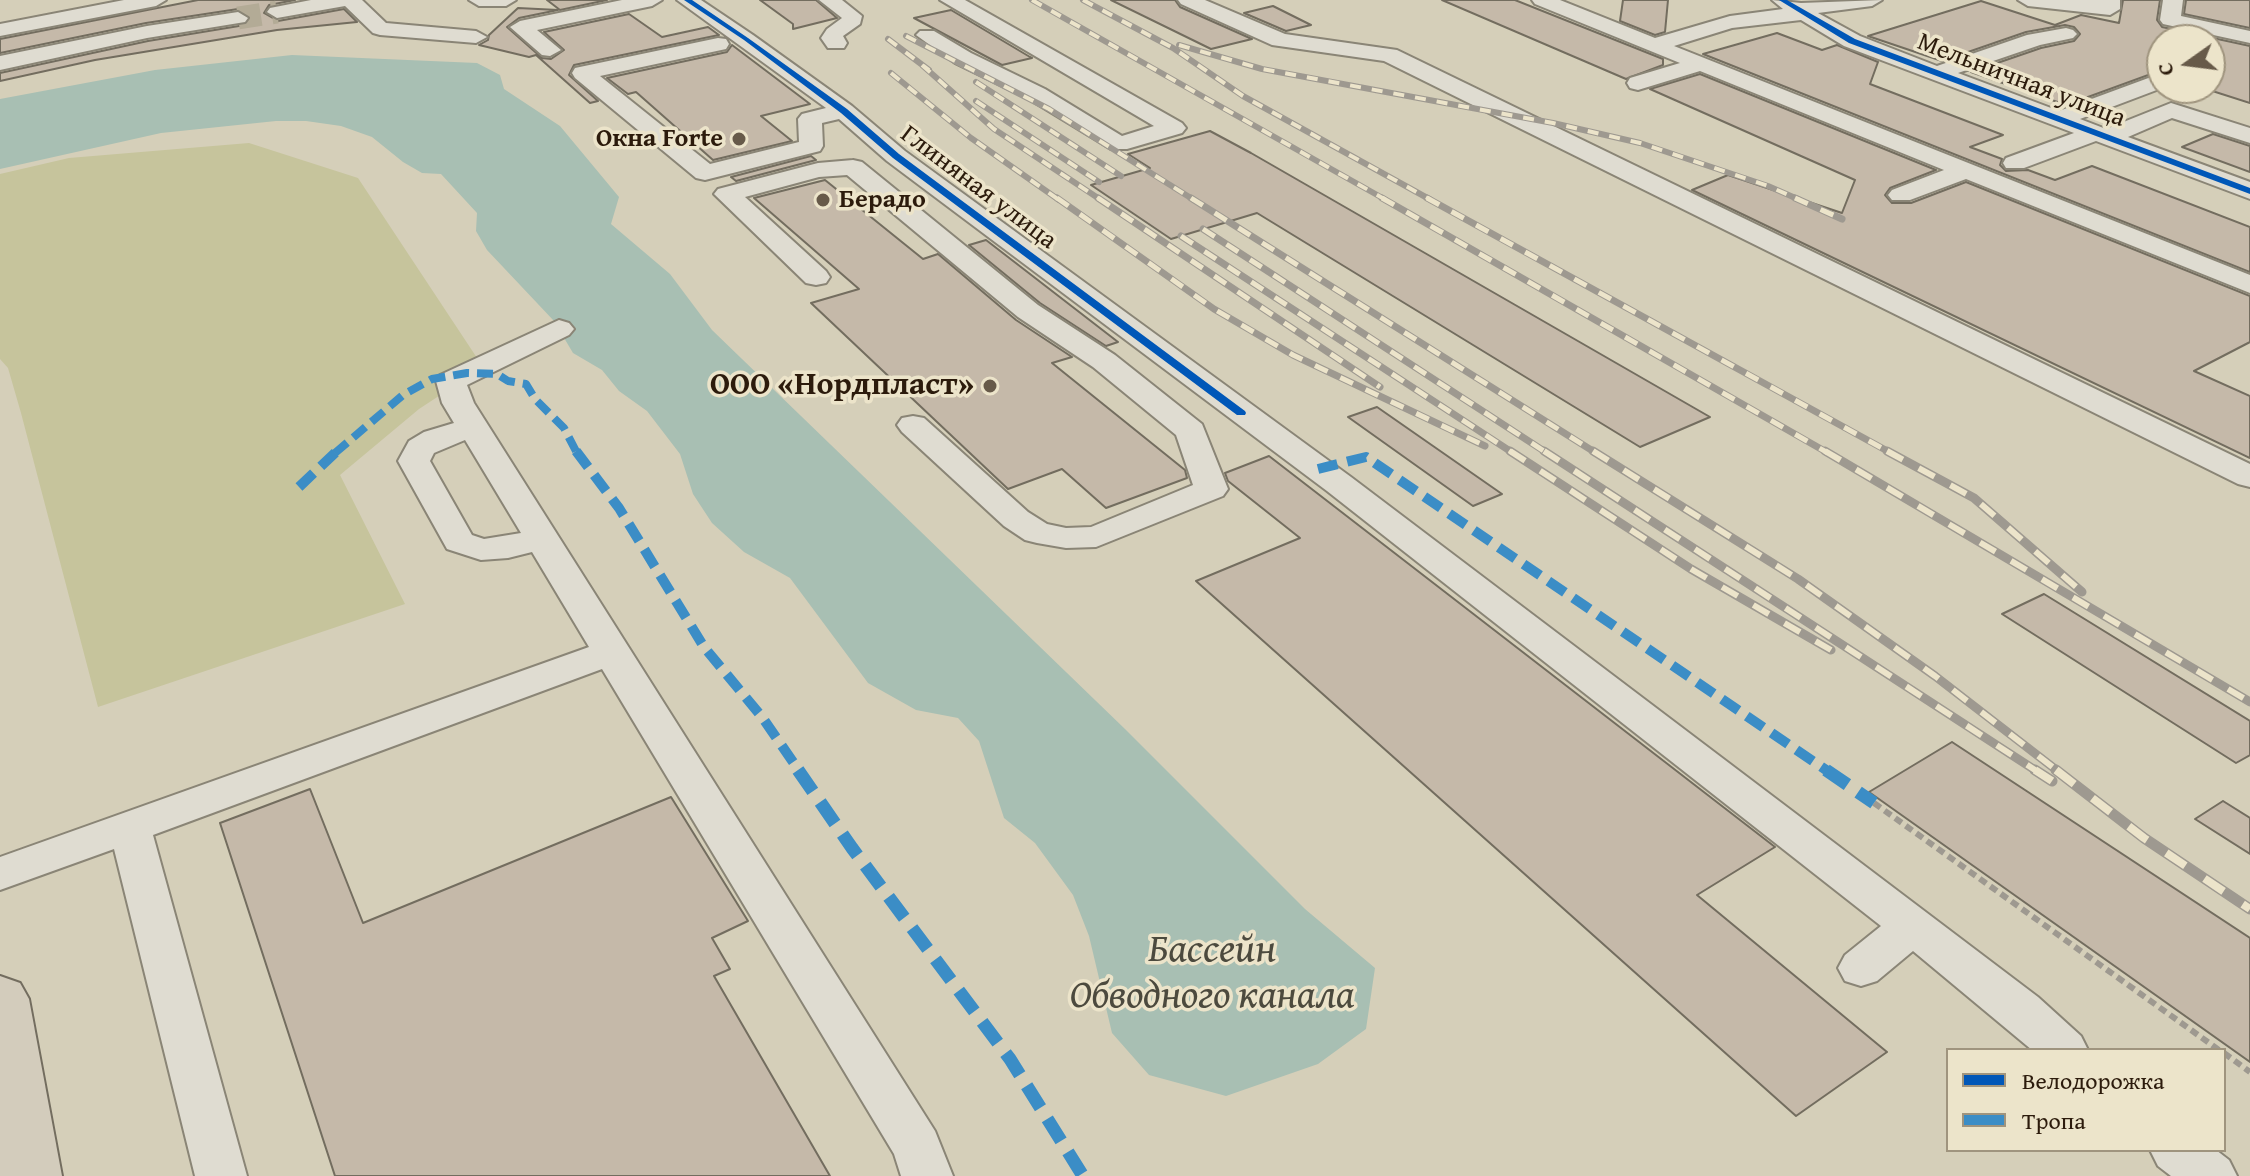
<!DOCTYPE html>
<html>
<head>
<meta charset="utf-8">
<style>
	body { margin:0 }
	#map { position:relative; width:2250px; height:1176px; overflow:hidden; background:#d5cfb9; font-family:"Gentium Book Plus",serif }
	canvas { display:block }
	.legend { position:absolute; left:1946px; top:1048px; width:280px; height:104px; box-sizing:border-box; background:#ece4ca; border:2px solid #9f947e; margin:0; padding:10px 14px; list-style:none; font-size:24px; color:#2c1b0c }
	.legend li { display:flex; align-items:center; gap:16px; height:40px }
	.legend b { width:40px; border:2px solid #9f947e }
	.north { position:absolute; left:2146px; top:24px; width:80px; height:80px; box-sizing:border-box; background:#ece4ca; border:2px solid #9f947e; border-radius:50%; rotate:256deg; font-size:22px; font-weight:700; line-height:32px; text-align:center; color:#2c1b0c }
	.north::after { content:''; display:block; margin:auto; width:28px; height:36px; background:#675a49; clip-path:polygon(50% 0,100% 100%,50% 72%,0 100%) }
</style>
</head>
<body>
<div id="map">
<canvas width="2250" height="1176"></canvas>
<ul class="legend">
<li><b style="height:10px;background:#0057b8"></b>Велодорожка</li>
<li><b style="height:10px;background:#3b8dc6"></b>Тропа</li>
</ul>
<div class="north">С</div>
</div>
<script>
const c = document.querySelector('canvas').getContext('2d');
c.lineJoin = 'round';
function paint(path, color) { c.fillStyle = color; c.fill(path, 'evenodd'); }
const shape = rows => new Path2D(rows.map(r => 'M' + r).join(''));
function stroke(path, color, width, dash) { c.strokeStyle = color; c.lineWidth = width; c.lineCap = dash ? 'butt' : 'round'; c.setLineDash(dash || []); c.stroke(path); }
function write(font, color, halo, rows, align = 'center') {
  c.font = font + ' "Gentium Book Plus",serif'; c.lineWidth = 7; c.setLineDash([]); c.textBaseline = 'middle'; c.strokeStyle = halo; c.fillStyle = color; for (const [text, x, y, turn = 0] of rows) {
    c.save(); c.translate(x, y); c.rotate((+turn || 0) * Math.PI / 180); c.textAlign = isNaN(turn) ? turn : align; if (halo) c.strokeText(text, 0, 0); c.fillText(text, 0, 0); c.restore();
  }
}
paint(shape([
	[249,143,358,178,483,367,419,409,340,475,405,604,98,707,21,413,8,368,0,359,0,174,69,158]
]), '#c6c49c');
paint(shape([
	[292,55,477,63,500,75,504,89,560,126,619,197,611,224,670,274,712,330,1125,729,1305,909,1375,968,1366,1029,1318,1064,1226,1096,1149,1075,1112,1033,1089,936,1073,895,1035,843,1004,818,979,741,958,718,916,710,868,683,790,578,744,552,712,523,693,494,680,454,647,411,619,391,602,370,573,353,554,321,487,250,476,231,477,213,441,174,422,173,403,162,372,137,341,126,306,121,276,121,161,133,0,169,0,99,155,70]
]), '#a8bfb3');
const building = shape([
	[198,0,295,0,269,5,264,13,278,21,344,9,357,22,277,30,95,60,0,81,0,73,148,41,245,25,250,20,250,15,238,9,146,23,0,53,0,39,198,0],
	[547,0,607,0,560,10,547,0],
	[760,0,816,0,837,18,793,29,793,24,760,0],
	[1111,0,1175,0,1180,7,1252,39,1211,49,1111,0],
	[1442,0,1515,0,1663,59,1663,65,1626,79,1442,0],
	[1623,0,1668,0,1665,32,1655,35,1620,21,1623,0],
	[2123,0,2160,0,2157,20,2162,27,2250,46,2250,103,2203,88,2210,88,2210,40,2162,40,2162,70,2066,105,1971,72,2041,48,2074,41,2080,34,2074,27,2065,25,2026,32,1942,61,1868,36,1981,1,2055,25,2081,15,2119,23,2123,0],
	[2186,0,2250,0,2250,28,2184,14,2186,0],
	[1273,6,1311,25,1286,31,1244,13,1273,6],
	[518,8,558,10,519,18,507,27,542,58,551,59,564,50,544,32,629,14,662,37,708,27,719,35,574,65,569,75,598,101,590,103,536,55,529,57,479,45,488,40,489,35,518,8],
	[951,10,1030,57,1032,58,1002,65,914,18,951,10],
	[1777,33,1822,50,1837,45,1878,62,1870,84,2003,135,1970,147,2002,159,2000,165,2006,171,2028,170,2055,180,2092,166,2250,227,2250,272,1703,54,1777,33],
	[732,45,810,104,761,116,792,141,713,160,636,92,628,94,607,78,727,52,732,45],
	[1700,74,1936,170,1890,188,1885,195,1892,203,1911,203,1966,182,2250,296,2250,342,2194,371,2250,396,2250,458,1692,190,1728,175,1842,213,1855,180,1650,89,1700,74],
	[1210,131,1251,153,1710,417,1640,447,1257,213,1171,239,1091,185,1150,168,1128,154,1210,131],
	[2213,134,2250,146,2250,172,2182,147,2213,134],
	[811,156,816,160,736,181,731,177,811,156],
	[825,180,923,259,938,254,1016,320,1072,357,1052,363,1185,470,1187,478,1106,508,1062,469,1008,489,811,303,859,289,754,198,825,180],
	[986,240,1118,342,1106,346,1040,303,969,245,986,240],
	[1377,407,1502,494,1473,506,1348,417,1377,407],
	[1269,456,1775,847,1697,895,1887,1052,1796,1116,1196,581,1300,538,1228,481,1225,473,1269,456],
	[2044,594,2250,721,2250,755,2236,763,2002,614,2044,594],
	[1952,742,2250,938,2250,1062,1869,792,1952,742],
	[310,789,363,923,671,797,748,921,712,938,730,969,714,976,830,1176,335,1176,220,823,310,789],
	[2223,801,2250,818,2250,854,2195,819,2223,801]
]);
paint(building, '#c5b9a9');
stroke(building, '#736d5f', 2);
stroke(shape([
	[238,18,277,12]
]), '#b3ab96', 23, [23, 11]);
const minor = shape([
	[124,0,166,0,156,6,0,36,0,24,124,0],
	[311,0,362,0,386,23,476,31,487,37,476,43,380,35,373,33,345,6,277,18,267,12,270,8,311,0],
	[469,0,516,0,506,6,479,6,469,0],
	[622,0,662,0,652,6,537,30,561,50,550,56,542,55,510,27,520,21,622,0],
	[677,0,701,0,753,35,852,106,905,151,1351,477,2038,997,2081,1036,2088,1050,2032,1050,1913,951,1877,981,1861,986,1845,981,1838,968,1845,955,1881,926,1327,491,887,161,839,119,822,123,823,146,820,151,705,180,696,178,575,78,572,73,575,68,718,38,726,39,729,44,726,49,600,76,710,164,799,142,798,119,802,114,826,108,677,0],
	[819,0,842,0,862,16,860,24,843,36,847,43,844,48,828,48,821,38,827,29,842,18,819,0],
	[940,0,965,0,1182,123,1186,128,1182,133,1127,149,1111,149,1029,99,955,63,916,35,920,31,934,31,971,53,1045,89,1122,136,1154,126,940,0],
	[1178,0,1205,0,1285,34,1397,50,2250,464,2250,487,2238,484,1384,61,1272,45,1181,4,1178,0],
	[1532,0,1560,0,1655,38,1730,16,1783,9,1772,0,1801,3,1882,0,1872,6,1818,13,1860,36,1937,66,2027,35,2066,28,2073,30,2077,34,2073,38,2040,45,1958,73,2059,111,2162,73,2162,88,2080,119,2106,129,2171,103,2250,128,2250,143,2172,118,2128,137,2250,182,2250,199,2096,141,2024,168,2006,168,2003,163,2006,158,2074,133,1844,46,1801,20,1732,28,1674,46,2250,275,2250,293,1966,179,1910,200,1892,200,1888,195,1892,190,1944,170,1700,71,1638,90,1630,88,1627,83,1630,78,1680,63,1535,4,1532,0],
	[2018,0,2120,0,2120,9,2110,15,2028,6,2018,0],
	[2163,0,2183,0,2181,16,2250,31,2250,43,2163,24,2160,20,2163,0],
	[238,12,248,18,245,22,147,38,0,70,0,56,147,26,238,12],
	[853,160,862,162,1038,305,1115,355,1202,424,1228,489,1223,496,1096,547,1066,548,1037,543,1025,540,1004,526,902,432,897,425,902,418,913,416,924,418,1028,512,1047,524,1066,528,1091,527,1193,485,1176,435,1093,367,1018,317,847,175,819,177,745,197,826,271,830,277,826,283,816,285,806,283,714,194,718,189,818,163,853,160],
	[559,320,569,323,574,329,569,335,467,385,474,403,935,1131,953,1176,901,1176,894,1154,602,669,153,835,247,1176,195,1176,114,849,0,890,0,857,589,647,532,552,508,558,481,560,447,549,398,461,409,441,424,432,454,423,442,403,436,381,440,375,559,320],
	[465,440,521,533,484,539,472,535,430,461,434,453,465,440],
	[2150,1150,2216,1150,2229,1160,2237,1176,2171,1176,2158,1166,2150,1150]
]);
const major = shape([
	[0,976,20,983,29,999,62,1176,0,1176,0,976]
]);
stroke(minor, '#8a8576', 4);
stroke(major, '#736d5f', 4);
stroke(shape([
	[1874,803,2219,1050],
	[2224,1053,2250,1072]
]), '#9e9990', 6, [8, 5]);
paint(minor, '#dfdcd1');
paint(major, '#d3ccbc');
const railFar3 = shape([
	[1032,0,1386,200],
	[1083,0,1173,48,1243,96,1431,200],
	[906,36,1049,109,1194,200],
	[888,39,929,70],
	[1179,45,1262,69,1553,123,1640,143,1768,186,1800,200],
	[922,65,994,129,1101,200],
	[891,73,971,138,1059,200],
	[976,82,1121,176],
	[976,101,1099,182]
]);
const railFar2 = shape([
	[1057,198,1214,309,1293,355,1485,446],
	[1098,198,1380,387],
	[1191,198,1596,453],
	[1382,198,1828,453],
	[1427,198,1891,453],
	[1795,198,1842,219],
	[1203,229,1547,453],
	[1181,236,1513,453]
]);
const railFar1 = shape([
	[1510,451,1691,569,1831,650],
	[1544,451,2038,772],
	[1593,451,1798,579,1935,676,2059,772],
	[1825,451,2250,702],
	[1887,451,1974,498,2082,592]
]);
const rail = shape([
	[2035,770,2052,781],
	[2056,770,2144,838,2250,909]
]);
stroke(railFar3, '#9e9990', 6);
stroke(railFar2, '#9e9990', 7);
stroke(railFar1, '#9e9990', 9);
stroke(rail, '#9e9990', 11);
stroke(railFar3, '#ece4ca', 4, [11]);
stroke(railFar2, '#ece4ca', 5, [14]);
stroke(railFar1, '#ece4ca', 6, [18]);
stroke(rail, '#ece4ca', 8, [23]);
stroke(shape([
	[335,453,403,395,432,379,467,373,497,374,508,381,526,384,535,399,564,428,577,453]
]), '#3b8dc6', 8, [16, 8]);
stroke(shape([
	[576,451,619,508,704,647,762,717,800,772],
	[1318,469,1366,457,1829,772],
	[299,487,337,451]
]), '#3b8dc6', 10, [20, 10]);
stroke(shape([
	[798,770,852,848,1010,1059,1083,1176],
	[1826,770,1874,803]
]), '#3b8dc6', 13, [26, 13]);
paint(shape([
	[684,0,692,0,748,38,847,109,899,154,1245,411,1246,413,1245,415,1237,415,893,158,841,113,744,40,684,0],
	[1779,0,1787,0,1855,39,2250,188,2250,194,1849,43,1779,0]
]), '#0057b8');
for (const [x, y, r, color] of [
	[739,139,8,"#675a49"],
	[823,200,8,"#675a49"],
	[990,386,8,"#675a49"]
]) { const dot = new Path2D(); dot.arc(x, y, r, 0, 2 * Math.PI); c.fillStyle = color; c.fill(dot); stroke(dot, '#ece4ca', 3); }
write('26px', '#2c1b0c', '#ece4ca', [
	["Мельничная улица",2021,81,21],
	["Глиняная улица",978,188,37]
]);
write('bold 26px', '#2c1b0c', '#ece4ca', [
	["Окна Forte",723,139],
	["Берадо",839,200,"left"]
], 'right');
write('bold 32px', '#2c1b0c', '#ece4ca', [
	["ООО «Нордпласт»",974,386]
], 'right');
write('italic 40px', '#4c4a3e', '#ece4ca', [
	["Бассейн",1212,951],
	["Обводного канала",1212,997]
]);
</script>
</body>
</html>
